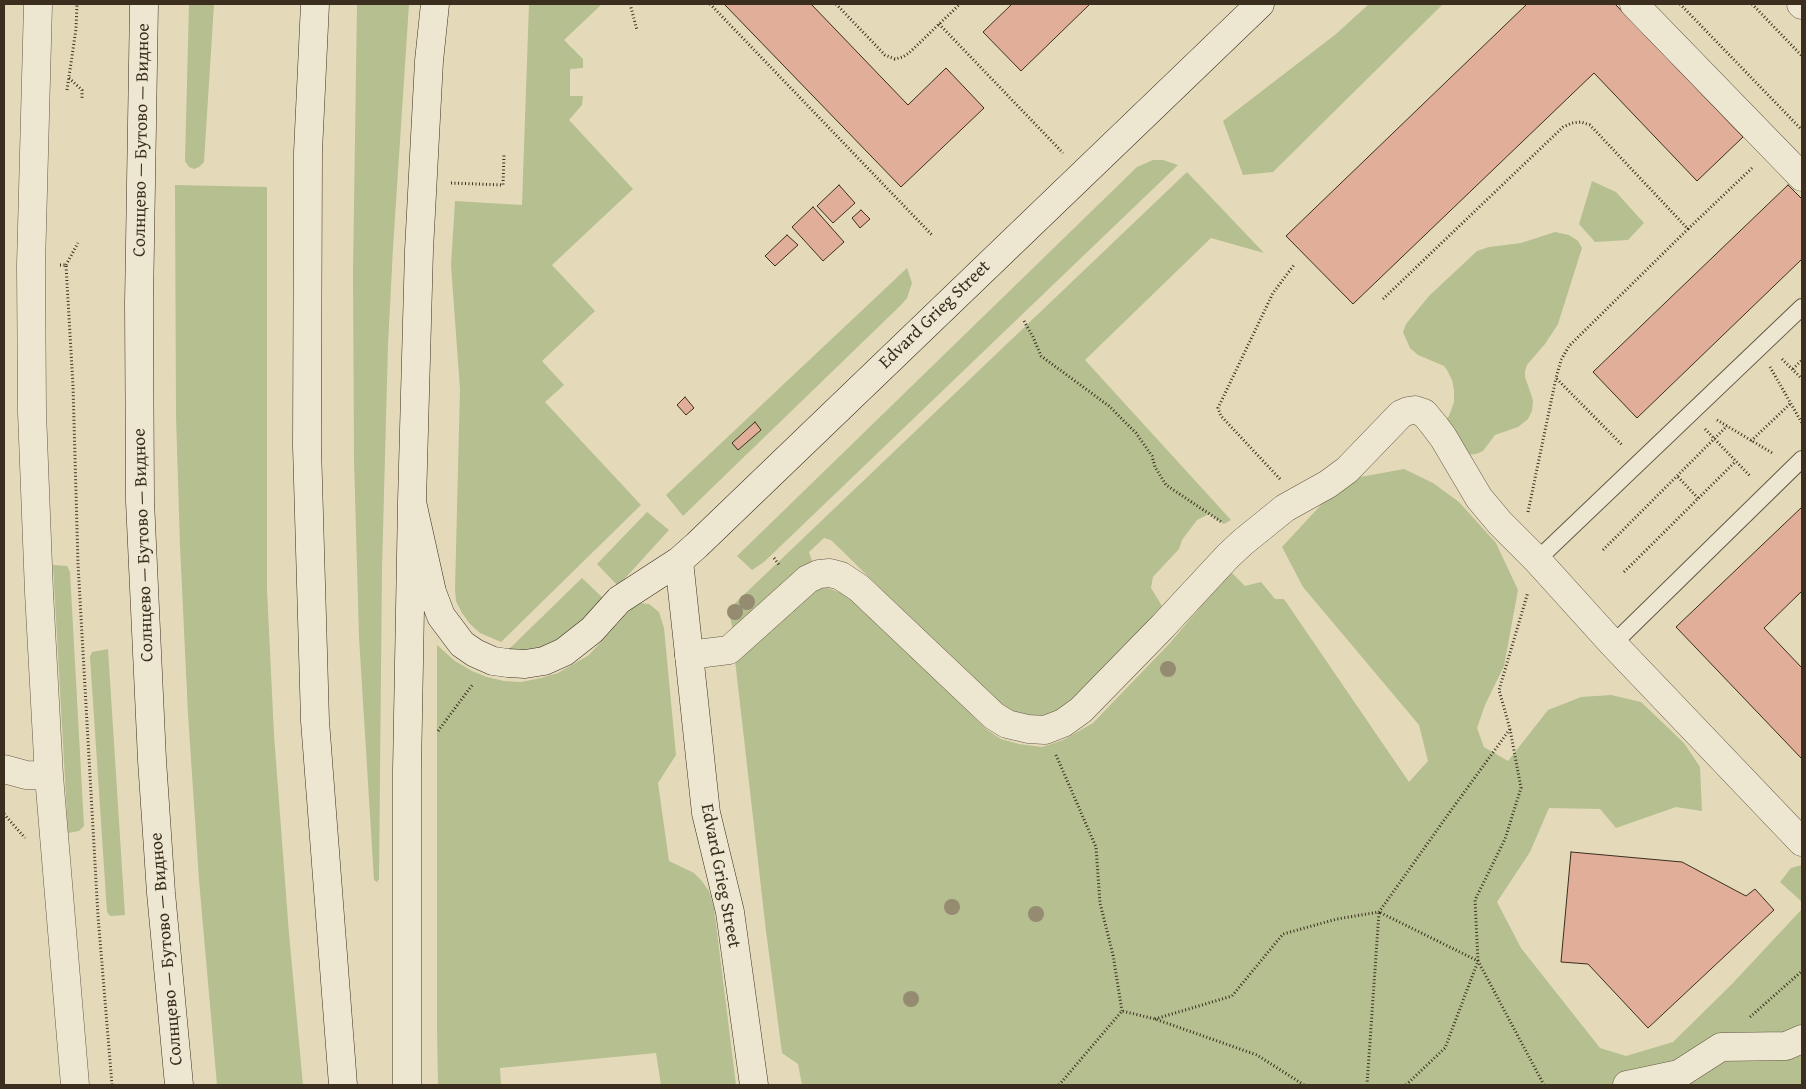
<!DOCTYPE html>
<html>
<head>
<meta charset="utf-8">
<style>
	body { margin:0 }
	#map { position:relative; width:1806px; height:1089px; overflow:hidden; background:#e4daba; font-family:"Gentium Book Plus",serif }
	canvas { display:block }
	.frame { position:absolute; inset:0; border:5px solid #3b2e1e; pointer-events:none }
</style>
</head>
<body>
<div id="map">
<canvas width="1806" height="1089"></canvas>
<div class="frame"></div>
</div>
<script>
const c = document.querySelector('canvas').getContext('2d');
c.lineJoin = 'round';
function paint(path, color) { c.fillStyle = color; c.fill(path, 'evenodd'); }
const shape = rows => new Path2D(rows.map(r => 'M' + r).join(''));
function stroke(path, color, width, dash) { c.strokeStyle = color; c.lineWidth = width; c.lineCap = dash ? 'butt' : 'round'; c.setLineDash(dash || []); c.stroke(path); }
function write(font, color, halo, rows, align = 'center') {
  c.font = font + ' "Gentium Book Plus",serif'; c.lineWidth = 4.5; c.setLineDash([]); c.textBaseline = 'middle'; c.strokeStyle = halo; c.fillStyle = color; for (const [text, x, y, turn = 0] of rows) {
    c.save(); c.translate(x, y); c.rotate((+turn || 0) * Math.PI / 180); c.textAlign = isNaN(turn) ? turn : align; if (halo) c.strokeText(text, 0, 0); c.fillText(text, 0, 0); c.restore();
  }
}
paint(shape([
	[189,4,214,4,204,162,199,167,194,169,189,167,185,161],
	[357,4,409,4,393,248,388,345,382,568,379,879,377,882,374,880,359,637,354,460,353,272],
	[529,4,602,4,564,40,583,59,583,68,570,69,570,96,583,96,582,105,569,120,633,189,552,265,595,311,542,361,564,385,545,402,641,505,501,642,480,633,470,624,462,613,456,601,455,589,460,389,451,265,455,201,522,205],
	[1369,4,1443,4,1273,172,1243,175,1223,121,1336,34],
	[1153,160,1163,160,1178,165,764,562,752,570,737,556,1137,167],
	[1187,172,1264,253,1211,238,1085,360,1231,520,1224,524,1209,514,1197,520,1182,540,1179,549,1153,577,1151,588,1162,606,1125,650,1070,705,1058,712,1036,719,1013,714,1001,706,831,540,824,538,809,552,812,561,733,632,729,609],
	[1592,181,1616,192,1644,223,1628,240,1595,242,1579,224],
	[175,185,267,187,267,589,274,735,289,934,303,1085,217,1085,199,880,188,714,180,546,176,416],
	[1555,232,1569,235,1578,241,1582,248,1558,324,1545,344,1527,365,1525,371,1525,377,1533,400,1532,411,1528,419,1518,427,1495,435,1483,451,1476,454,1464,455,1437,430,1449,416,1454,402,1454,390,1452,380,1447,370,1444,366,1418,355,1410,348,1403,332,1406,324,1429,296,1477,251,1489,247,1521,243],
	[907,268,912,283,907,298,901,305,683,516,666,495],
	[1404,469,1433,483,1459,502,1496,543,1518,590,1504,666,1485,705,1477,728,1484,747,1508,761,1548,710,1581,697,1611,695,1641,702,1684,743,1700,767,1702,811,1676,807,1616,828,1600,809,1549,808,1530,852,1497,902,1521,948,1600,1048,1626,1056,1673,1042,1732,984,1802,909,1802,1085,802,1085,798,1064,782,1053,766,931,735,660,812,592,825,587,850,596,986,729,1001,739,1019,744,1042,747,1063,740,1093,723,1169,644,1221,583,1232,573,1245,586,1261,582,1275,599,1284,599,1409,782,1428,761,1419,725,1303,587,1282,547,1344,480],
	[647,512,669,530,618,586,597,564],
	[53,565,67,566,70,572,84,826,79,831,68,833],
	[582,578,605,600,585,624,549,647,504,654],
	[641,603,649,604,659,612,664,628,676,755,658,783,669,861,694,873,701,880,709,891,714,908,736,1085,661,1085,656,1053,500,1068,501,1085,438,1085,437,1028,437,645,455,661,472,671,487,677,504,681,521,682,541,678,558,673,589,655,631,609,636,604],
	[108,649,125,915,110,916,107,912,90,657,92,652],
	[1802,865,1802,902,1780,882,1791,868]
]), '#b5bf8f');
const building = shape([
	[724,4,811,4,908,105,946,68,984,108,901,187,724,4],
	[1012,4,1090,4,1021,71,983,32,1012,4],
	[1527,4,1615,4,1743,137,1697,181,1594,73,1353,304,1286,236,1527,4],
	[839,185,855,203,833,223,817,206,839,185],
	[1788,185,1802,199,1802,259,1637,418,1593,372,1788,185],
	[813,207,844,242,823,261,792,227,813,207],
	[861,210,870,219,860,228,852,218,861,210],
	[787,235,798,245,775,266,765,256,787,235],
	[685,397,694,408,686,415,677,405,685,397],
	[755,422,761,430,738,450,732,443,755,422],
	[1802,507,1802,591,1764,628,1802,668,1802,759,1676,627,1802,507],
	[1571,852,1682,862,1746,896,1755,889,1774,910,1648,1028,1588,964,1561,962,1571,852]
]);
paint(building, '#e0ae99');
stroke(building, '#3b2e1e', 1);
const lane = shape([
	[1537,560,1802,307],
	[1613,644,1802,459]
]);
const street = shape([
	[38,4,31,265,32,412,39,592,49,776,75,1085],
	[1634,4,1802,177],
	[1801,4,1802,5],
	[689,655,729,650,808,579,819,574,830,573,841,576,859,588,994,716,1007,724,1028,729,1045,730,1063,723,1081,710,1163,626,1228,556,1243,542,1285,508,1328,484,1347,470,1401,414,1408,411,1415,410,1424,413,1434,425,1443,437,1479,498,1500,523,1537,560,1613,644,1802,842],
	[4,769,26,775,49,776],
	[1627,1085,1679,1074,1721,1047,1786,1046,1802,1039]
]);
const secondary = shape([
	[144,4,139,303,140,501,152,760,161,893,179,1085],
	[315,4,308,152,307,446,315,721,343,1085],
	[412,502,432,592,441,616,462,644,475,653,493,661,508,663,525,664,544,661,564,652,592,630,619,600,679,561,697,545,1260,4],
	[679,561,706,813,730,912,754,1085],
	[407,1085,407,770,412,502,419,250,429,61,435,4]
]);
stroke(lane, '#655945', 18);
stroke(street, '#655945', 29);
stroke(secondary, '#3b2e1e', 29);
stroke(shape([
	[504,4,504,5],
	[630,4,637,30],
	[710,4,932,235],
	[836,4,885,55,895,59,903,57,909,53,960,4],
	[1680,4,1802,130],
	[1752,4,1802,56],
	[939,24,1063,153],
	[69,78,82,90,82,99],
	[67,90,76,29,77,4],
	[451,183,503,185,504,155],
	[1688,229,1752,168],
	[60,265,66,265,73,386,78,564,98,916,112,1085],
	[66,265,78,243],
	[1383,299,1563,127,1572,123,1581,122,1590,125,1688,229,1569,346,1561,360,1556,378,1623,446],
	[1024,321,1033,337,1041,356,1109,406,1136,433,1152,456,1155,467,1166,485,1223,523],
	[1782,359,1802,379],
	[1770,367,1802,423],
	[1793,369,1802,360],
	[1717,420,1774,454],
	[1705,429,1751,477],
	[1751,441,1791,403],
	[1678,477,1698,498],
	[1280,479,1221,416,1218,408,1273,293,1294,265],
	[1528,512,1556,378],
	[1603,550,1727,426],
	[774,558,780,566],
	[1624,572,1736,461],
	[438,731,473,684],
	[1056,755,1096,847,1100,903,1113,955,1122,1011],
	[4,814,25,838],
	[1750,1017,1802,971],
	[1155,1019,1232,996,1283,934,1337,919,1379,912,1447,816,1510,729],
	[1059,1085,1122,1011,1155,1019,1257,1055,1304,1085],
	[1367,1085,1379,912,1478,961,1544,1085],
	[1406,1085,1445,1048,1478,961,1475,900,1505,839,1521,788,1510,729,1499,690,1528,592]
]), '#3b2e1e', 3, [1, 2.5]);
stroke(lane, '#ede7d2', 16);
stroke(street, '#ede7d2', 28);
stroke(secondary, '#ede7d2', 28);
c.fillStyle = '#948b71';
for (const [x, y] of [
	[747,602],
	[735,612],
	[1168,669],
	[952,907],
	[1036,914],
	[911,999]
]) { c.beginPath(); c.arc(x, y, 8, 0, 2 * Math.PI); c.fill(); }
write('18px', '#3b2e1e', '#ede7d2', [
	["Солнцево — Бутово — Видное",142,140,-89],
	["Edvard Grieg Street",935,315,-44],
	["Солнцево — Бутово — Видное",144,545,-92],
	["Edvard Grieg Street",720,876,79],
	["Солнцево — Бутово — Видное",167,949,-95]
]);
</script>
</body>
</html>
